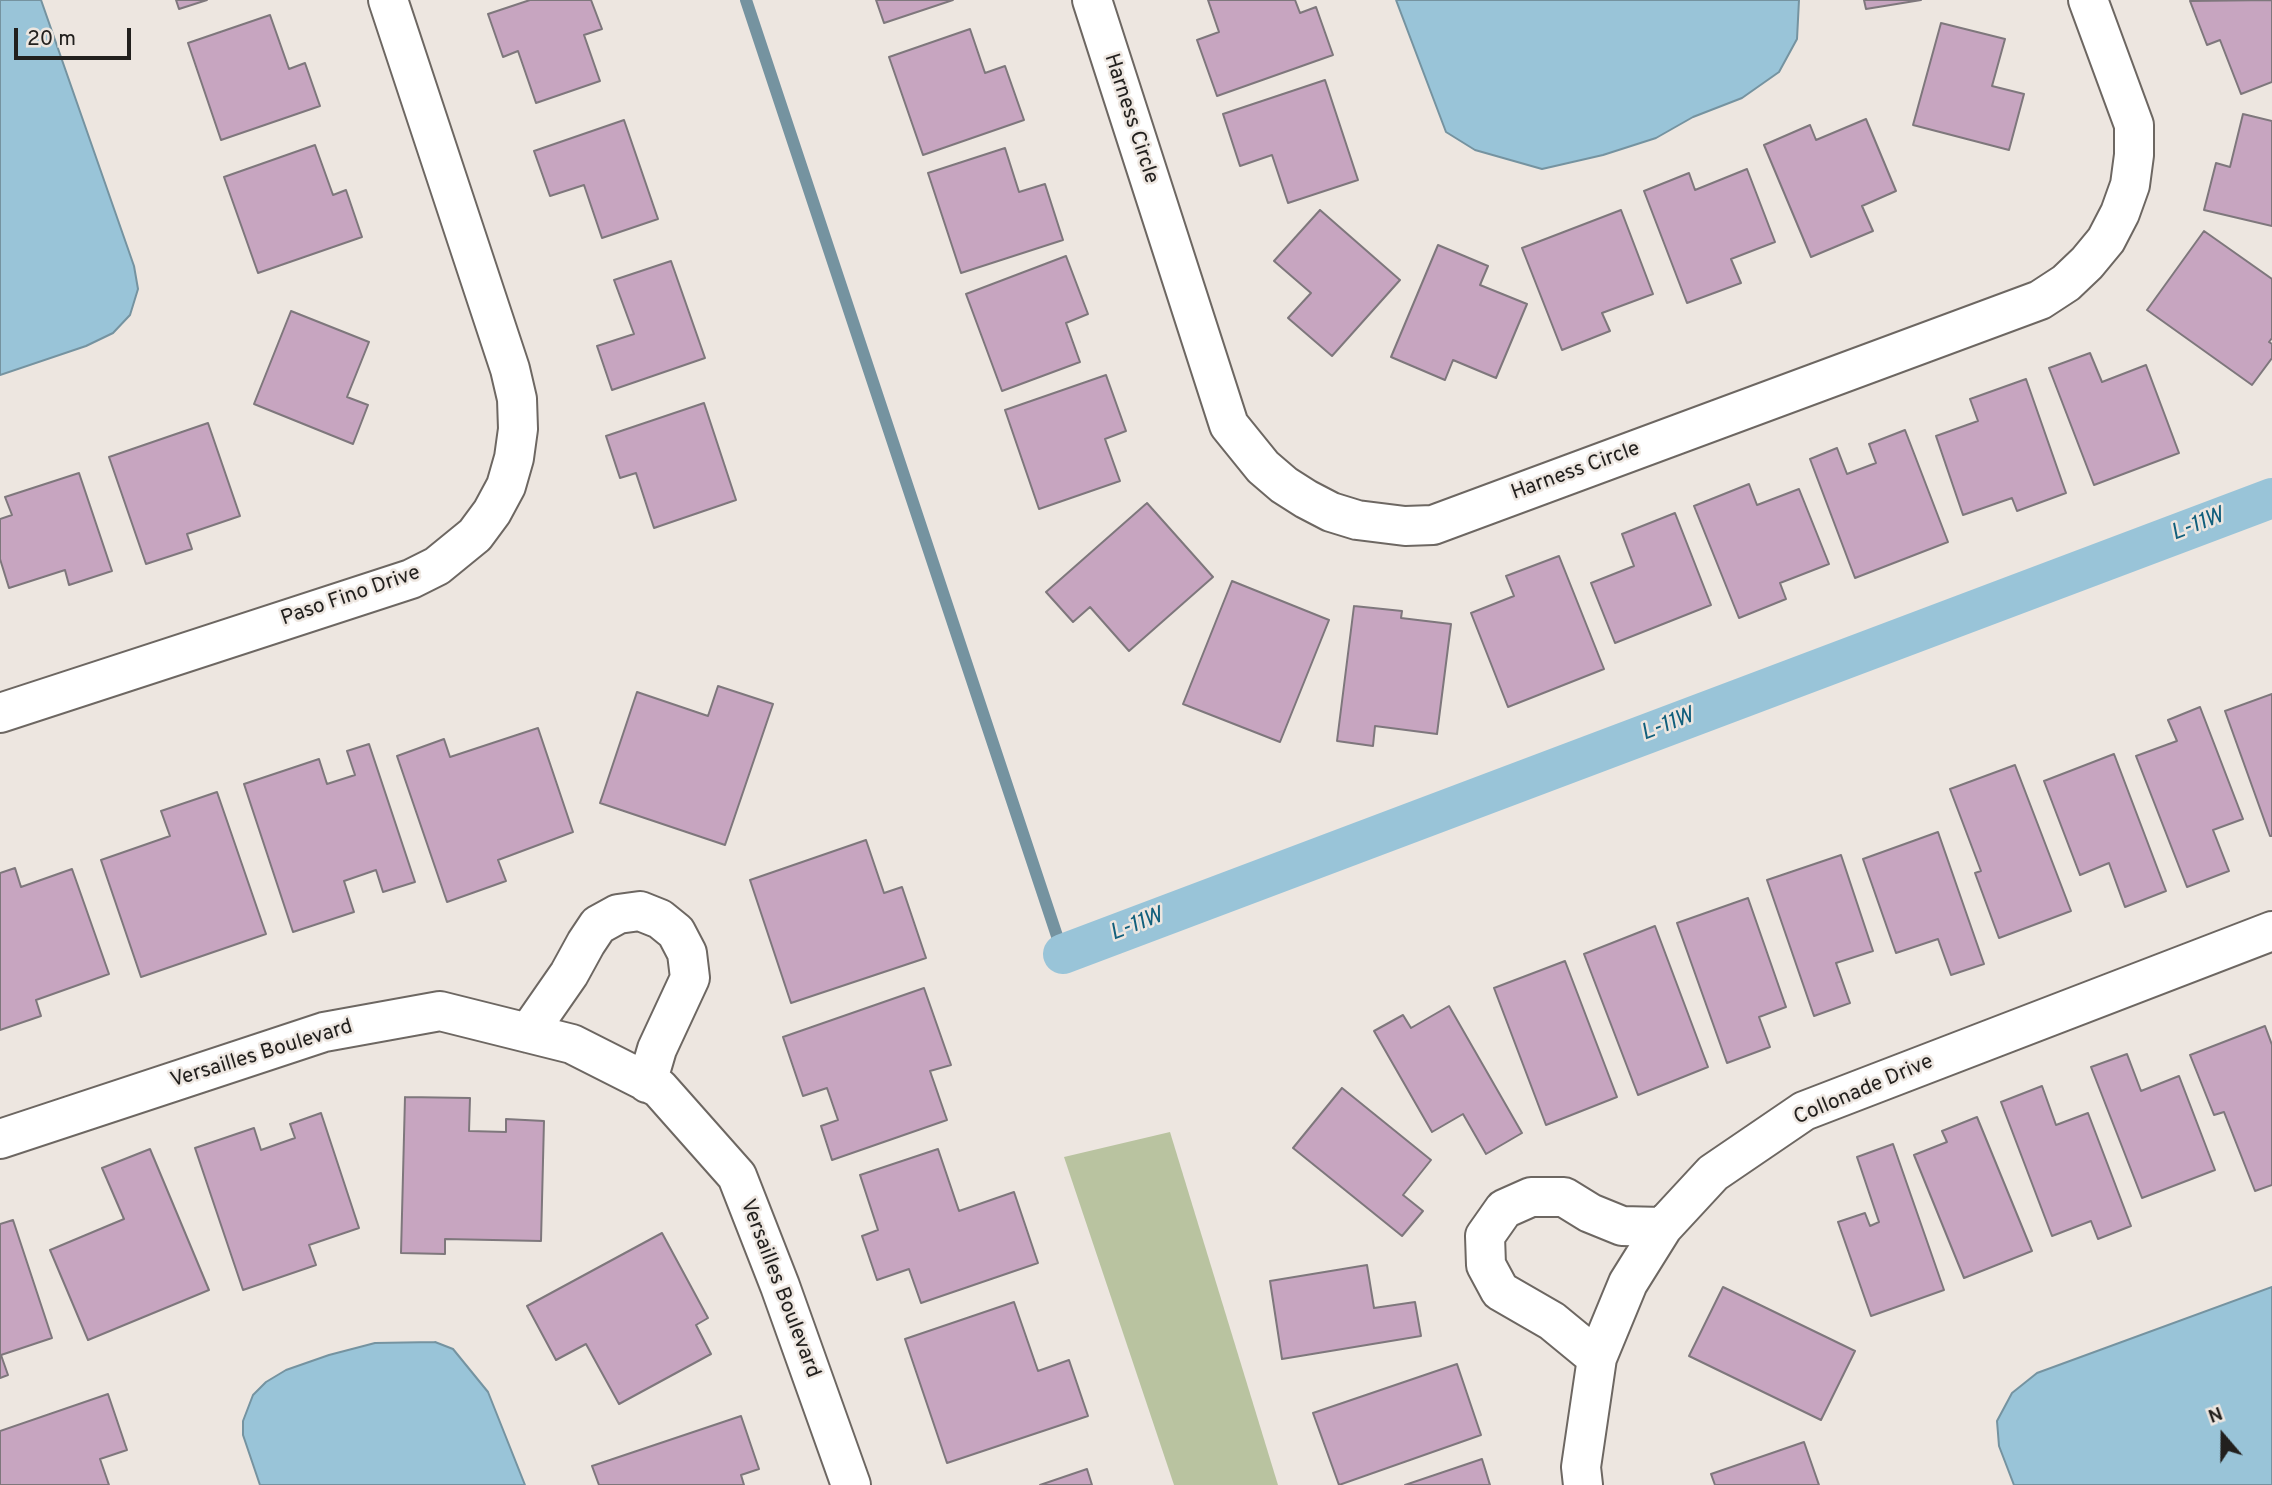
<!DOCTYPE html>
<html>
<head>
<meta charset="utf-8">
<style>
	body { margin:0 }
	#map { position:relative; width:2272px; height:1485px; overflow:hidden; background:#ede6e0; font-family:Overpass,sans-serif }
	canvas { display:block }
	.north { position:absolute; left:2188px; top:1401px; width:70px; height:70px; -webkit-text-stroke:5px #ede6e0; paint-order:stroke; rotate:340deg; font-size:19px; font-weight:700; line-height:28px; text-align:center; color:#22201e }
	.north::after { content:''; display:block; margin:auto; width:24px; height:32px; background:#22201e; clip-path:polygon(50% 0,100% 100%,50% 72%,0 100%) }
	.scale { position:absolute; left:14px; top:28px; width:117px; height:32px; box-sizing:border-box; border:4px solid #22201e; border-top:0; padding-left:9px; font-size:21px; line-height:24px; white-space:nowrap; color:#22201e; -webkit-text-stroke:5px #ede6e0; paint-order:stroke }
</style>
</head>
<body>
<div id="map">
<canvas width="2272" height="1485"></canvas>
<div class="north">N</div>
<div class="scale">20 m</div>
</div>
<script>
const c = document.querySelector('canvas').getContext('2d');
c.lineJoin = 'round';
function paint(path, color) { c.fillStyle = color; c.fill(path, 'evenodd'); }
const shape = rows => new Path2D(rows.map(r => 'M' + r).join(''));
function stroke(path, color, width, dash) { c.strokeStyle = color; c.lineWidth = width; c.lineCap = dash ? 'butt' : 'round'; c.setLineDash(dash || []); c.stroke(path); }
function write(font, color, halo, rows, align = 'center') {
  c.font = font + ' Overpass,sans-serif'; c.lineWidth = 5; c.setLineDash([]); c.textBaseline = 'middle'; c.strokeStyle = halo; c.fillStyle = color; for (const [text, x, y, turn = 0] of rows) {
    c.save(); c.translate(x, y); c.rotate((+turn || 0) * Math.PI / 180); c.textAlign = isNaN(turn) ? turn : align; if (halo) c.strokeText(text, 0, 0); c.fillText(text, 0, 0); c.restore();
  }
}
paint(shape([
	[1170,1132,1278,1485,1174,1485,1064,1157]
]), '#b9c3a0');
const water = shape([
	[0,0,41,0,134,266,138,289,130,315,113,333,86,346,0,375,0,0],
	[1396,0,1799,0,1797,39,1779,72,1742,98,1693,117,1656,138,1603,155,1542,169,1475,150,1446,132,1396,0],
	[2272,1287,2272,1485,2014,1485,1999,1446,1997,1421,2012,1393,2037,1373,2272,1287],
	[435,1342,453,1349,488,1392,525,1485,260,1485,243,1435,243,1421,253,1395,266,1382,286,1370,329,1355,375,1343,435,1342]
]);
paint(water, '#99c4d8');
stroke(water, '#7593a0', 2);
stroke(shape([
	[746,0,1063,954]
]), '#7593a0', 12);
stroke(shape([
	[1063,954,2272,498]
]), '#99c4d8', 40);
const building = shape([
	[176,0,207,0,179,9,176,0],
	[530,0,591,0,602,29,584,35,600,81,536,103,518,51,503,57,488,14,530,0],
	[876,0,953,0,884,23,876,0],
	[1208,0,1295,0,1300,13,1316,7,1333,55,1217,96,1197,40,1219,32,1208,0],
	[1864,0,1921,0,1866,9,1864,0],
	[2272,0,2272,82,2241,94,2220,40,2207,45,2190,1,2272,0],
	[270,15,289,69,305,63,320,106,221,140,188,43,270,15],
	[1941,23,2005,39,1992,86,2024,94,2009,150,1913,125,1941,23],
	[970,29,985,73,1005,66,1024,120,923,155,889,57,970,29],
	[1325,80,1358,180,1288,203,1272,155,1240,166,1223,114,1325,80],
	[2243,114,2272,121,2272,226,2204,210,2216,163,2230,167,2243,114],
	[1866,119,1896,191,1862,206,1873,231,1811,257,1764,145,1810,125,1816,140,1866,119],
	[624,120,658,219,602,238,584,185,550,196,534,151,624,120],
	[315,145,333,195,346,190,362,237,258,273,224,177,315,145],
	[1005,148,1019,192,1045,184,1063,240,961,273,928,173,1005,148],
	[1747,169,1775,242,1731,259,1741,283,1687,303,1644,191,1689,173,1695,190,1747,169],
	[1320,210,1400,280,1332,356,1288,318,1311,293,1274,261,1320,210],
	[1621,210,1653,294,1602,313,1610,331,1562,350,1522,248,1621,210],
	[2204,231,2272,279,2272,338,2269,342,2272,344,2272,358,2252,385,2147,310,2204,231],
	[1438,245,1488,266,1480,285,1527,304,1496,378,1453,360,1445,380,1391,357,1438,245],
	[1066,256,1088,314,1066,323,1080,362,1002,391,966,294,1066,256],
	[671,261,705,358,612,390,597,346,634,334,614,280,671,261],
	[291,311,369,342,347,397,368,405,353,444,254,404,291,311],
	[2090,353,2102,382,2146,365,2179,453,2094,485,2049,368,2090,353],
	[1106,375,1126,431,1105,439,1120,481,1039,509,1005,410,1106,375],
	[2026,379,2066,493,2017,511,2012,498,1963,515,1936,436,1978,421,1970,399,2026,379],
	[704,403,736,500,654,528,636,473,620,478,606,436,704,403],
	[208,423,240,516,187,534,192,549,146,564,109,457,208,423],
	[1905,430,1948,542,1855,578,1810,459,1837,448,1847,474,1876,463,1869,444,1905,430],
	[79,473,112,571,69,585,65,570,9,588,0,559,0,519,12,515,5,497,79,473],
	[1749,484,1757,505,1799,489,1829,564,1780,583,1786,599,1739,618,1694,506,1749,484],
	[1147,503,1213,577,1129,651,1090,607,1073,622,1046,592,1147,503],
	[1675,513,1711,605,1615,643,1591,583,1634,566,1622,534,1675,513],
	[1559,556,1604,669,1508,707,1471,613,1514,596,1506,576,1559,556],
	[1232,581,1329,620,1280,742,1183,704,1232,581],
	[1354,606,1402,611,1401,618,1451,624,1437,734,1375,726,1373,746,1337,741,1354,606],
	[718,686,773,704,725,845,600,803,637,692,708,716,718,686],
	[2272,694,2272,836,2270,836,2225,711,2272,694],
	[2200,707,2243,819,2213,830,2229,871,2187,887,2136,756,2177,741,2168,720,2200,707],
	[538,728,573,832,498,860,506,881,447,902,397,756,444,739,450,757,538,728],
	[369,744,415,882,383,892,376,870,344,881,354,912,293,932,244,784,319,759,327,784,355,775,347,751,369,744],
	[2114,754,2166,891,2125,907,2109,863,2080,875,2044,781,2114,754],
	[2015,765,2071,911,1999,938,1975,873,1981,871,1950,789,2015,765],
	[217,792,266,934,141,977,101,860,170,836,161,811,217,792],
	[1938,832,1984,964,1951,975,1938,939,1896,953,1863,859,1938,832],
	[866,840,884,893,902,887,926,958,791,1003,750,880,866,840],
	[1841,855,1873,951,1836,963,1850,1003,1814,1016,1767,880,1841,855],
	[15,868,21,887,72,869,109,974,36,1000,41,1016,0,1030,0,873,15,868],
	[1748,898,1786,1007,1759,1017,1770,1047,1727,1063,1677,923,1748,898],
	[1655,926,1708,1067,1638,1095,1584,954,1655,926],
	[1565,961,1617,1097,1546,1125,1494,988,1565,961],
	[924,988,951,1065,930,1071,947,1120,832,1160,821,1126,838,1120,827,1088,803,1096,783,1037,924,988],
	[1449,1006,1522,1133,1486,1154,1463,1114,1432,1132,1374,1031,1403,1015,1411,1028,1449,1006],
	[2265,1026,2272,1045,2272,1185,2255,1191,2224,1112,2214,1115,2190,1055,2265,1026],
	[2127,1054,2141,1091,2179,1076,2215,1170,2142,1198,2091,1067,2127,1054],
	[2042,1086,2056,1125,2088,1113,2131,1226,2098,1239,2091,1221,2052,1236,2001,1102,2042,1086],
	[1342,1088,1431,1160,1403,1195,1423,1211,1402,1236,1293,1148,1342,1088],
	[405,1097,470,1098,469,1131,506,1132,506,1119,544,1121,541,1241,445,1239,445,1254,401,1253,405,1097],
	[321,1113,359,1228,309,1245,316,1265,243,1290,195,1148,254,1128,261,1150,295,1138,290,1124,321,1113],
	[1977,1117,2032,1251,1964,1278,1914,1155,1947,1142,1942,1131,1977,1117],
	[1893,1144,1944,1290,1871,1316,1838,1222,1865,1213,1870,1226,1879,1222,1857,1157,1893,1144],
	[150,1149,209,1290,88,1340,50,1250,124,1219,102,1168,150,1149],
	[938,1149,959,1211,1014,1192,1038,1263,921,1303,909,1269,877,1280,862,1236,878,1230,860,1175,938,1149],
	[13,1220,52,1338,1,1355,8,1375,0,1378,0,1224,13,1220],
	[662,1233,708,1318,696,1325,711,1354,619,1404,586,1344,556,1360,527,1306,662,1233],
	[1367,1265,1374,1308,1415,1302,1421,1336,1282,1359,1270,1281,1367,1265],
	[1723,1287,1855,1351,1821,1420,1689,1356,1723,1287],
	[1014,1302,1038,1371,1069,1360,1088,1416,947,1463,905,1339,1014,1302],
	[1457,1364,1481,1435,1339,1485,1313,1413,1457,1364],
	[108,1394,127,1450,100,1459,109,1485,0,1485,0,1431,108,1394],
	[741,1416,759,1469,741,1475,744,1485,599,1485,592,1466,741,1416],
	[1804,1442,1819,1485,1715,1485,1711,1474,1804,1442],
	[1482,1459,1490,1485,1405,1485,1482,1459],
	[1087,1469,1092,1485,1040,1485,1087,1469]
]);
paint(building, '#c7a5c0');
stroke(building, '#7e777c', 2);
const minor = shape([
	[1092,0,1229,425,1263,467,1284,485,1306,499,1331,512,1357,520,1405,526,1433,525,2040,300,2066,283,2087,263,2106,240,2120,213,2130,185,2134,155,2134,125,2088,0],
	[0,713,411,579,437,566,475,535,492,512,506,486,514,458,518,429,517,399,510,369,388,0],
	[528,1033,569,974,586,943,598,925,618,914,640,911,660,919,676,932,687,953,690,978,657,1049,647,1083],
	[0,1139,324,1032,440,1011,572,1044,659,1088,737,1176,780,1286,851,1485],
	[1597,1358,1552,1321,1500,1291,1486,1265,1485,1236,1504,1209,1531,1197,1564,1197,1590,1213,1622,1226,1663,1227],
	[1583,1485,1581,1467,1597,1358,1628,1283,1663,1227,1713,1173,1804,1111,2272,931]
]);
stroke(minor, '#6d6762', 42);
stroke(minor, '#fff', 38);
write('21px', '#22201e', '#ede6e0', [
	["Harness Circle",1130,119,72],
	["Harness Circle",1576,472,-20],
	["Paso Fino Drive",351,597,-19],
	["Versailles Boulevard",262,1055,-17],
	["Collonade Drive",1864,1091,-23],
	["Versailles Boulevard",779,1289,69]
]);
write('italic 23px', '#115f7c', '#ede6e0', [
	["L-11W",2198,526,-21],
	["L-11W",1668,726,-21],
	["L-11W",1137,926,-21]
]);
</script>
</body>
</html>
